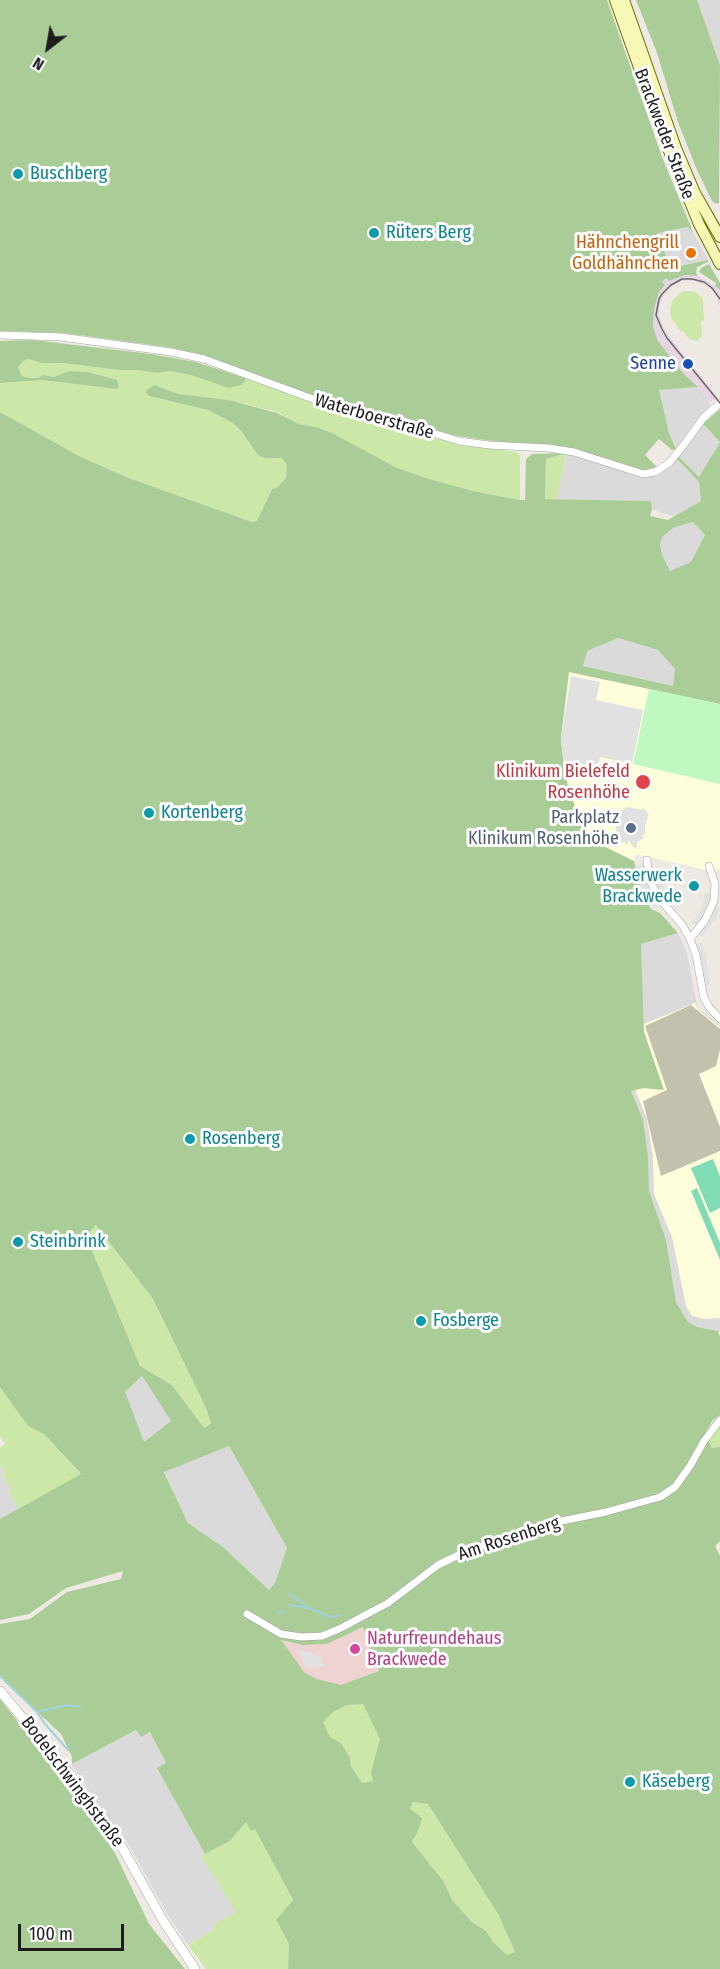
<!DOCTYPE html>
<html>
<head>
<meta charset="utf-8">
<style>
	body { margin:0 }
	#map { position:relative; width:720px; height:1969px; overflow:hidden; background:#eeeae3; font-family:"Fira Sans Condensed",sans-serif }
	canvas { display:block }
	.north { position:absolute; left:18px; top:18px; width:60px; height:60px; -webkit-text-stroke:4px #fff; paint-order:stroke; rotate:211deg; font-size:16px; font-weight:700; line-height:24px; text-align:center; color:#1d1d1d }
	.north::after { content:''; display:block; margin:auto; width:21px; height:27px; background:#1d1d1d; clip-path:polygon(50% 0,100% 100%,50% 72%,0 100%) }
	.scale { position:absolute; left:18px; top:1924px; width:106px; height:27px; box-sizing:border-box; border:3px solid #1d1d1d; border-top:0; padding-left:8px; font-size:18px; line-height:21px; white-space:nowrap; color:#1d1d1d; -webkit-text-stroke:4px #fff; paint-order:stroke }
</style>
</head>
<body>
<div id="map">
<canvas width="720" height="1969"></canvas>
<div class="north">N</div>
<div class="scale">100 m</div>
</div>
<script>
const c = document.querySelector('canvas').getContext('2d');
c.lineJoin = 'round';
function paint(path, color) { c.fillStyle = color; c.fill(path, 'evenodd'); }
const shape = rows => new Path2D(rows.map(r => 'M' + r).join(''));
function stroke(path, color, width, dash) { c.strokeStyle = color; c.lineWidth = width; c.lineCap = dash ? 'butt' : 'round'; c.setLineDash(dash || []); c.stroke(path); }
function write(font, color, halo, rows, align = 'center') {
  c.font = font + ' "Fira Sans Condensed",sans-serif'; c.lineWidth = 6; c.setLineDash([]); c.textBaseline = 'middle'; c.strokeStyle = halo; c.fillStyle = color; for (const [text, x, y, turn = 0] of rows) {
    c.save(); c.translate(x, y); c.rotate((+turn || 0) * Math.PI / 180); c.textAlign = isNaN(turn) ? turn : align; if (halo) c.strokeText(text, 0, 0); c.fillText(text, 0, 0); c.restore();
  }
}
paint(shape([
	[697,0,720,0,720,65],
	[688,227,693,232,708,260,675,267,672,270,658,233],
	[698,387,711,405,695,422,676,449,669,433,658,390],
	[703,424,720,442,699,478,679,457],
	[566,453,647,477,661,473,677,459,699,482,701,501,674,517,652,509,651,501,557,499],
	[693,522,705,535,691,563,670,571,662,555,660,544,663,536,675,527],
	[618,638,658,650,676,669,673,686,583,666,587,651],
	[678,933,687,953,698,1010,705,1013,720,1026,720,1331,718,1331,697,1327,688,1322,676,1302,666,1240,649,1191,648,1157,631,1090,644,1088,663,1090,644,1032,641,944],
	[142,1376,171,1421,144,1442,124,1392],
	[229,1446,287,1548,275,1583,269,1590,223,1547,188,1523,164,1471],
	[0,1465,5,1472,2,1475,11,1488,9,1491,18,1509,0,1519],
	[137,1730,150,1732,166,1763,158,1768,205,1854,201,1856,236,1912,213,1925,215,1928,188,1945,169,1917,129,1845,72,1766,72,1764]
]), '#dbdada');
paint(shape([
	[363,1627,379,1672,341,1685,317,1679,305,1673,280,1640,303,1645,327,1644]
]), '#efd2d2');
paint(shape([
	[685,275,698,276,718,288,720,290,720,308,715,293,706,285,695,281,683,281,674,285,665,293,660,304,659,315,663,327,669,336,718,398,710,402,698,387,683,373,658,341,653,327,654,309,659,292,665,285,662,282,666,278,669,281]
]), '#e7d5e4');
paint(shape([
	[568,672,720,704,720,870,706,870,636,854,634,861,597,843,586,832,570,794,564,770,561,738],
	[695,1003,698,1010,720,1027,720,1318,704,1319,692,1316,686,1306,672,1237,654,1194,653,1157,647,1119,635,1089,644,1088,663,1090,644,1032,644,1024]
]), '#fefddb');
paint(shape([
	[691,1005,720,1029,720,1050,716,1066,699,1074,720,1127,720,1151,661,1176,643,1101,667,1090,645,1026]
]), '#c2c1ae');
paint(shape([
	[683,291,694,291,701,297,703,301,704,320,701,321,702,336,697,341,689,339,683,331,681,332,671,318,670,309,672,301,679,294],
	[28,359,42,363,63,363,119,370,137,370,158,373,170,371,245,381,245,378,320,405,383,422,424,436,478,447,517,452,520,456,520,500,473,491,426,478,395,467,316,427,299,424,277,412,229,400,179,394,161,387,149,396,208,410,233,423,265,458,282,458,288,465,286,478,278,487,272,489,257,521,252,522,126,477,81,457,0,412,0,383,42,380,117,389,119,386,117,380,88,372,69,371,54,377,43,375,38,378,29,378,22,376,18,367,23,360],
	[566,453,557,499,545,499,546,459],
	[96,1225,153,1299,206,1408,211,1422,203,1429,172,1385,140,1366,86,1236],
	[0,1387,28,1426,45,1435,81,1475,18,1509,9,1491,11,1488,2,1475,5,1472,0,1465,0,1448,5,1444,0,1436],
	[720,1425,720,1447,712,1448,709,1442],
	[363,1704,381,1739,371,1773,374,1781,362,1783,351,1765,350,1758,343,1745,330,1737,322,1722,333,1712,347,1705],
	[413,1802,428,1804,498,1914,515,1952,507,1956,494,1943,486,1931,472,1922,461,1910,452,1900,444,1882,412,1842,418,1831,409,1809],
	[246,1821,255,1828,293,1901,276,1920,289,1944,288,1969,206,1969,188,1945,214,1929,213,1925,236,1912,201,1856,230,1841]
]), '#cbe8a9');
paint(shape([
	[0,0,607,0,662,157,693,232,688,227,658,233,671,270,675,267,708,260,708,262,697,267,696,273,698,276,685,275,669,281,666,278,662,282,665,285,659,292,654,309,653,327,658,341,683,373,698,387,659,390,669,433,676,449,672,450,659,439,645,455,657,467,643,470,567,447,499,442,451,435,390,415,314,396,204,355,167,347,64,333,0,331],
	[636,0,697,0,720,65,719,203,716,204,712,201,697,170,678,122,657,53],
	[709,264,720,283,720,290,715,286,716,283,699,272,701,268],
	[33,340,151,354,196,362,245,378,245,381,241,385,229,388,191,375,170,371,158,373,137,370,119,370,63,363,42,363,28,359,23,361,18,367,22,376,29,378,38,378,43,375,54,377,69,371,88,372,117,380,119,386,117,389,42,380,0,383,0,341],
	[154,385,179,394,229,400,277,413,299,424,316,427,332,433,395,467,426,478,473,491,520,500,525,500,526,459,532,454,566,453,546,459,545,499,651,501,652,509,650,516,668,520,701,501,699,482,677,459,679,457,699,477,720,442,703,424,720,409,720,704,569,672,561,738,564,770,570,794,586,832,597,843,634,861,642,894,651,909,660,913,678,933,641,944,644,1032,664,1090,644,1088,631,1091,643,1120,648,1157,649,1191,666,1240,676,1302,688,1322,697,1327,718,1331,720,1337,720,1415,713,1420,705,1433,712,1448,720,1447,720,1541,715,1546,720,1556,720,1969,288,1969,289,1944,276,1920,293,1900,255,1829,251,1831,246,1822,230,1841,205,1854,157,1768,166,1763,150,1732,141,1737,136,1730,72,1764,72,1757,61,1734,0,1677,0,1624,30,1619,67,1592,121,1579,123,1571,66,1588,29,1614,0,1620,0,1519,81,1474,45,1435,28,1426,0,1387,0,412,81,457,126,477,252,522,257,521,272,489,278,487,286,478,287,465,282,458,265,458,258,455,241,431,233,423,208,410,149,396,146,392,148,389],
	[693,522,705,535,691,562,670,571,662,555,660,544,663,536,675,527],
	[618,638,658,650,675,669,673,686,583,666,587,651],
	[96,1225,153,1299,206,1408,211,1423,204,1428,172,1385,140,1366,86,1236],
	[142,1376,171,1421,144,1442,125,1392],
	[229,1446,287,1548,275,1583,269,1590,223,1547,188,1523,164,1472],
	[363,1627,379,1671,341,1685,317,1679,305,1673,281,1640,303,1645,327,1644],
	[363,1704,380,1739,371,1773,373,1781,362,1783,351,1766,350,1758,342,1744,330,1737,323,1722,333,1712,347,1705],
	[413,1802,428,1804,498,1914,515,1952,507,1955,494,1943,486,1931,472,1922,461,1910,452,1900,444,1882,412,1842,418,1831,422,1818,410,1809],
	[0,1699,86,1809,115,1853,149,1924,185,1969,0,1969]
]), '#aacd98');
paint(shape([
	[649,689,720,704,720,784,633,764]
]), '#bff8c1');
paint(shape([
	[713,1159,720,1176,720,1208,710,1213,691,1168],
	[697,1188,720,1243,720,1260,691,1191]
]), '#81dcb5');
paint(shape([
	[571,676,600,682,596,700,643,710,632,764,600,757,596,776,564,769,561,738],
	[628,807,641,810,644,808,649,815,647,817,648,819,646,821,647,823,645,825,645,834,642,836,644,838,637,842,637,847,634,848,629,840,626,845,624,841,623,843,620,842,618,839,615,840,614,838,616,836,616,826,618,825,618,819,620,817,619,812],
	[643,865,648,887,658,904,653,907,646,896,640,880,637,866],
	[658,871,663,887,672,899,667,903,659,893,652,872],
	[705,893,711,893,710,903,701,921,696,926,692,923,702,908],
	[716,906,720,908,716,918,702,937,698,933,711,918],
	[702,943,706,955,710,985,705,986,696,945],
	[301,1650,320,1656,325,1666,306,1668,298,1651]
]), '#e1e1e1');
stroke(shape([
	[290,1594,310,1608],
	[290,1605,307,1608,331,1617,340,1615],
	[278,1614,283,1610],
	[0,1676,37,1712,45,1724,68,1750],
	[37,1712,67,1705,80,1707]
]), '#a3d1db', 2);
const minor = shape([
	[0,335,61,337,171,352,204,359,313,399,364,412,459,441,489,445,548,448,574,452,643,474,655,472,669,463,686,442,704,417,720,403],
	[647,860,649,878,658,897,683,926,690,939,696,955,704,998,709,1007,720,1019],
	[690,939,705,920,714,901,715,884,709,866],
	[247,1614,281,1634,301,1637,322,1636,339,1629,388,1603,438,1565,467,1551,552,1523,606,1512,660,1497,675,1487,690,1466,704,1441,720,1420]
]);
const tertiary = shape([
	[0,1691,68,1772,105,1820,118,1840,162,1919,195,1969]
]);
const secondary = shape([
	[615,0,667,146,699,224,720,264],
	[624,0,676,148,695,193,720,237]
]);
stroke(minor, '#a4a4a4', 8);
stroke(tertiary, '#a4a4a4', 10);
stroke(secondary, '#6b7106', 12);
stroke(minor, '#fff', 7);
stroke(tertiary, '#fff', 9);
stroke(secondary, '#f8f8b6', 10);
stroke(shape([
	[720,299,712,288,704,282,692,279,682,279,671,285,662,294,659,299,656,315,662,329,667,338,720,403]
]), '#6b6b6b', 1.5);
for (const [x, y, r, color] of [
	[18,174,6,"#0f9aa8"],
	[374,233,6,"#0f9aa8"],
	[691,253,6,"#e8710a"],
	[688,364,6,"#1a4fb4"],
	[643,782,8,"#e0444e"],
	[149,813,6,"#0f9aa8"],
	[631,828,6,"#5c6f8a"],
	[694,886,6,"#0f9aa8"],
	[190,1139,6,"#0f9aa8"],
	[18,1242,6,"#0f9aa8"],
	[421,1321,6,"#0f9aa8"],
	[355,1649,6,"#d1479c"],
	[630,1782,6,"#0f9aa8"]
]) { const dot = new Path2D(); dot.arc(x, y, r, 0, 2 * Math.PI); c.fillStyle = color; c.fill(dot); stroke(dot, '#fff', 2); }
write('18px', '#1d1d1d', '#fff', [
	["Brackweder Straße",664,134,69],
	["Waterboerstraße",374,417,16],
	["Am Rosenberg",509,1539,-18],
	["Bodelschwinghstraße",72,1782,53]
]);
write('18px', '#0d838f', '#fff', [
	["Buschberg",30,174],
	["Rüters Berg",386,233],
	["Kortenberg",161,813],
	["Wasserwerk",682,876,"right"],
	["Brackwede",682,897,"right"],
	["Rosenberg",202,1139],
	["Steinbrink",30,1242],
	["Fosberge",433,1321],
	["Käseberg",642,1782]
], 'left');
write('18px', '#c56008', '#fff', [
	["Hähnchengrill",679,243],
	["Goldhähnchen",679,264]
], 'right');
write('18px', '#164399', '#fff', [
	["Senne",676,364]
], 'right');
write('18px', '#be3a42', '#fff', [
	["Klinikum Bielefeld",630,772],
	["Rosenhöhe",630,793]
], 'right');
write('18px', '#4e5e75', '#fff', [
	["Parkplatz",619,818],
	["Klinikum Rosenhöhe",619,839]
], 'right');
write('18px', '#b23c85', '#fff', [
	["Naturfreundehaus",367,1639],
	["Brackwede",367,1660]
], 'left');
</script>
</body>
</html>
